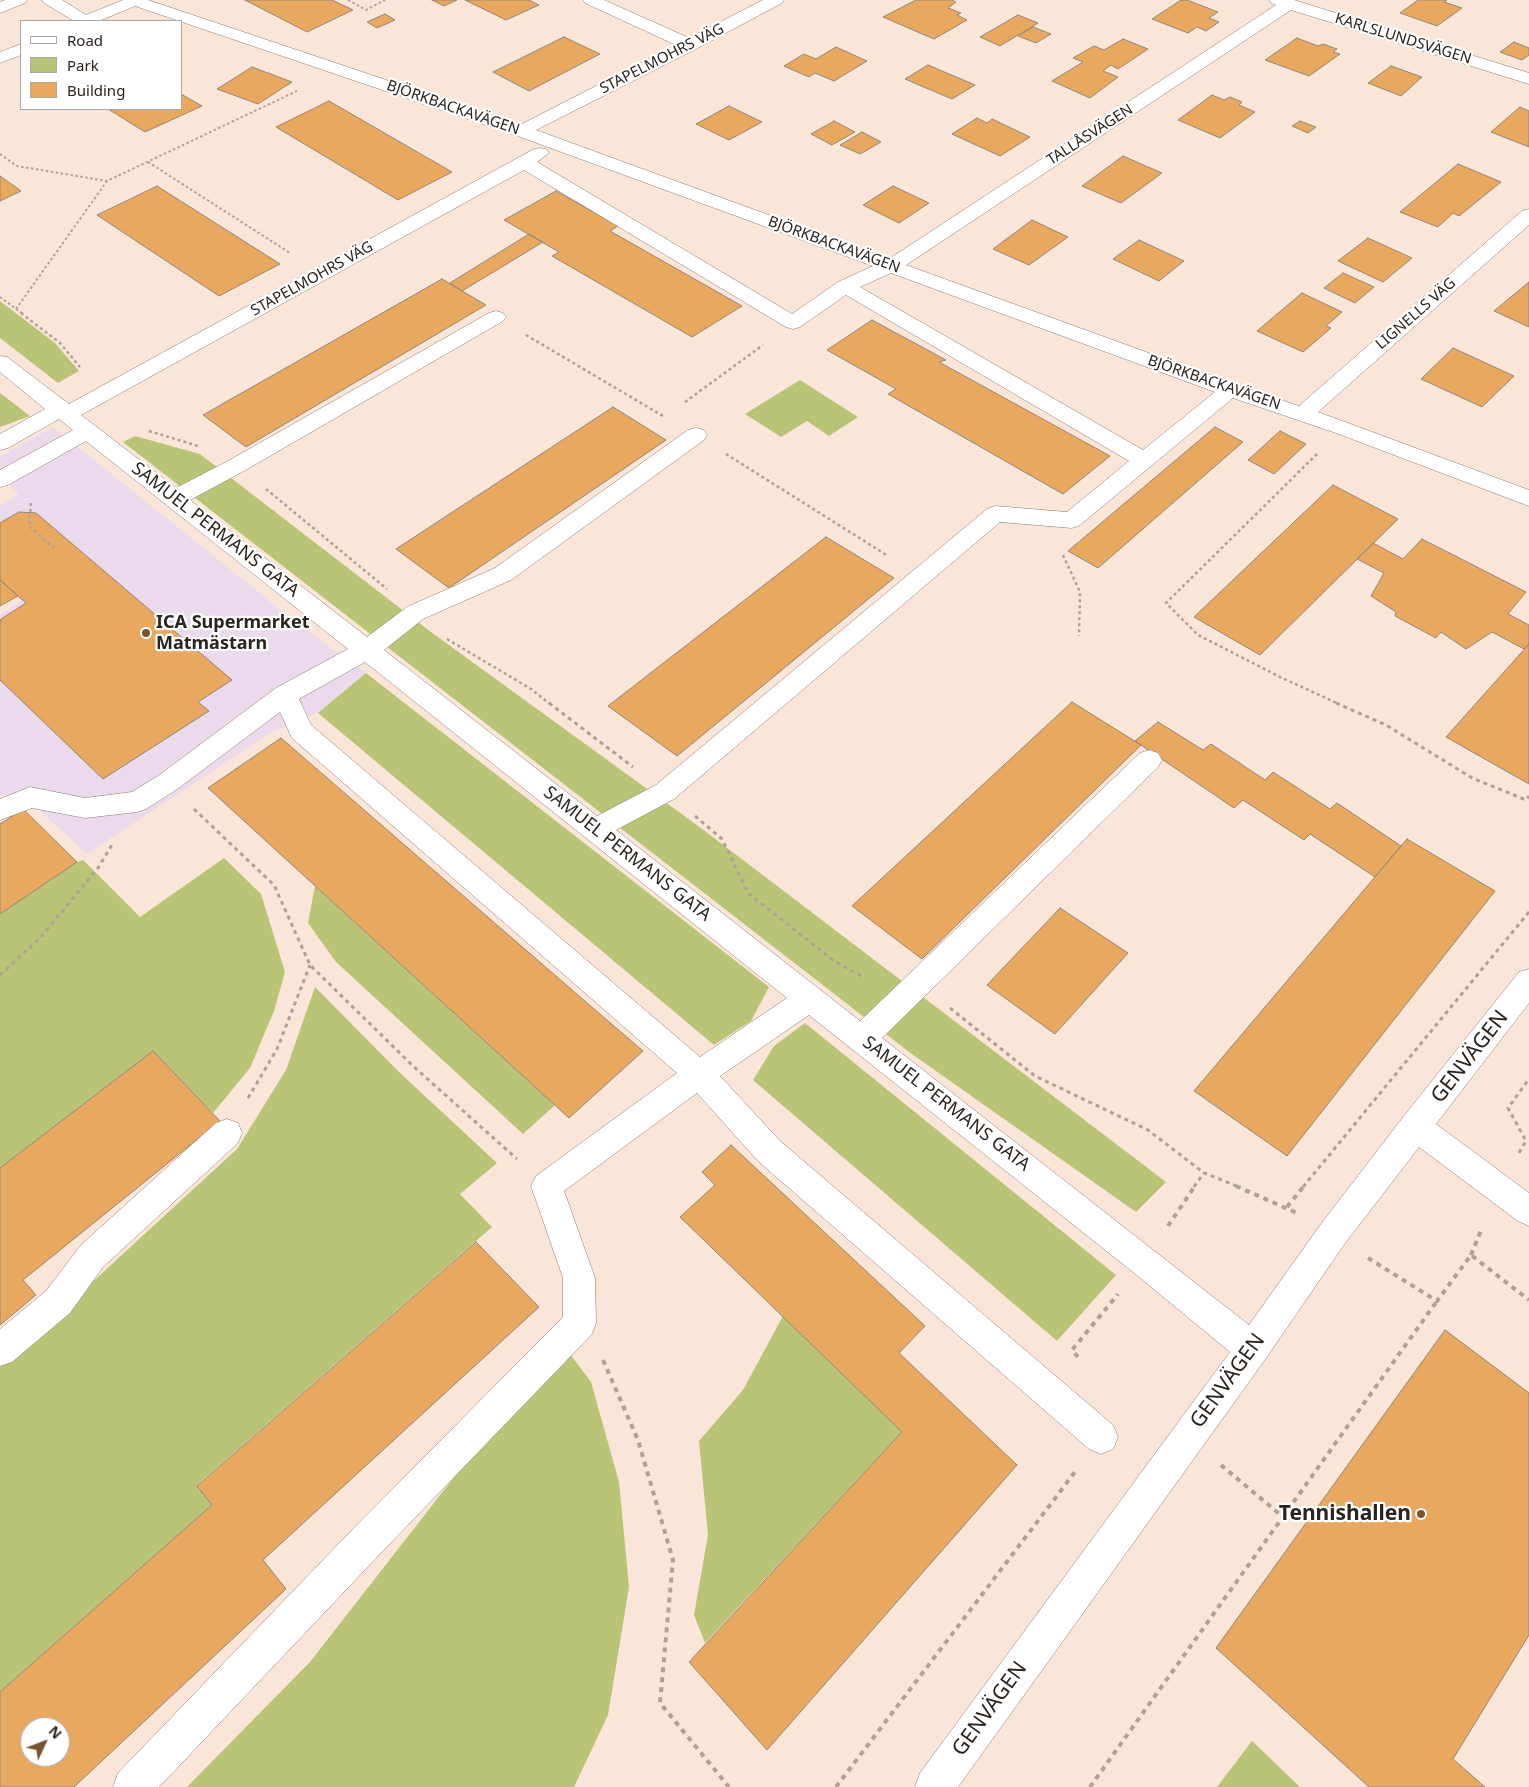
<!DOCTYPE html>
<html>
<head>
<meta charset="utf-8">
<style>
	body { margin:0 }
	#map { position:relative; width:1529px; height:1787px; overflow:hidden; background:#f9e6d8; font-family:"Noto Sans",sans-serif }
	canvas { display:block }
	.legend { position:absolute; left:20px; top:20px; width:162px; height:90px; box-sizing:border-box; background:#fff; border:1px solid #aaa7a5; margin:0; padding:6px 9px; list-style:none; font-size:15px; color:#2a231e }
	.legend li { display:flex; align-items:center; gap:10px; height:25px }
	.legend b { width:25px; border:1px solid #aaa7a5 }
	.north { position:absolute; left:20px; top:1717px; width:50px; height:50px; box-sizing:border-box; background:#fff; border:1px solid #aaa7a5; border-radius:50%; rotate:47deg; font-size:14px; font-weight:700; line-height:20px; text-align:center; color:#2a231e }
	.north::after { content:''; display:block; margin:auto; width:18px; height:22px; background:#78552e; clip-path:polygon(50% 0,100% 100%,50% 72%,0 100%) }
</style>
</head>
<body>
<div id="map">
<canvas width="1529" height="1787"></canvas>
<ul class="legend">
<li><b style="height:6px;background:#fff"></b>Road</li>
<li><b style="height:14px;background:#bac476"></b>Park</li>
<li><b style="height:14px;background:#e8a860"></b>Building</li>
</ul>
<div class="north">N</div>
</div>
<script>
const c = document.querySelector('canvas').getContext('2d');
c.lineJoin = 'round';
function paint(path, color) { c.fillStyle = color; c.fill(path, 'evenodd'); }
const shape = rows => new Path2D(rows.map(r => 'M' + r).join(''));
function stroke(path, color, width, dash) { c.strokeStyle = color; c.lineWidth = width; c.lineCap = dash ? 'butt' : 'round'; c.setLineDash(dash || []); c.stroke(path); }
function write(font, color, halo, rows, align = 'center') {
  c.font = font + ' "Noto Sans",sans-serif'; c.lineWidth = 4.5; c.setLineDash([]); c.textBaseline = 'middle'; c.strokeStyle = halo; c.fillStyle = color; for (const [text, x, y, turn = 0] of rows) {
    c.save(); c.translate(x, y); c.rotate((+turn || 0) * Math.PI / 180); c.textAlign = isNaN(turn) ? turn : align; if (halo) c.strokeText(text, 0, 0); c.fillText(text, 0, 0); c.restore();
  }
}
paint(shape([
	[53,427,301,626,366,673,318,713,270,733,87,854,32,803,0,795,0,615,22,600,0,580,0,506,19,494,0,477,0,456]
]), '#eadaec');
paint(shape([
	[0,301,55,343,79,371,58,383,0,338],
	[800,380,858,417,829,436,807,421,781,437,745,414],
	[0,393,30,416,0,427],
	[135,436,200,454,431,632,701,828,1166,1182,1136,1212,909,1052,123,442],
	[366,673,769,987,751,1021,714,1045,318,713],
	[224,858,261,894,285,972,274,1011,250,1068,213,1113,153,1051,0,1168,0,914,77,862,83,860,140,917],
	[315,886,555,1105,523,1134,336,962,308,923],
	[315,987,400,1073,497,1163,460,1194,492,1227,197,1485,212,1505,0,1692,0,1367,237,1149,286,1070],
	[805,1023,1116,1275,1057,1341,753,1080,774,1046],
	[783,1316,902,1432,705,1643,694,1615,708,1535,699,1441,743,1390],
	[570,1354,591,1382,619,1482,629,1587,608,1715,574,1787,187,1787,310,1662,462,1467],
	[1252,1741,1300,1787,1217,1787]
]), '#bac476');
const building = shape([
	[245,0,332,0,353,10,307,32,245,0],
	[432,0,457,0,444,6,432,0],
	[465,0,529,0,539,5,506,20,465,0],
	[916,0,952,0,956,2,948,8,961,13,957,15,967,20,934,39,883,17,916,0],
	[1181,0,1187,0,1218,12,1209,18,1219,22,1206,31,1197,27,1188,33,1152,19,1181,0],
	[1418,0,1447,0,1444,2,1462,8,1437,26,1400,13,1418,0],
	[385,14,395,20,377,28,367,22,385,14],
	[1018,15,1038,23,1000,46,980,37,1018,15],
	[1033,27,1051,34,1036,43,1018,36,1033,27],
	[564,37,600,54,529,91,493,72,564,37],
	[1297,38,1318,46,1323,44,1337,49,1333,52,1340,54,1309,76,1265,60,1297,38],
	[1123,39,1148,49,1118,69,1111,65,1103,71,1118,77,1090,98,1052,81,1083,62,1073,58,1094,46,1104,50,1123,39],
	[1514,42,1529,48,1529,55,1522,60,1500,52,1514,42],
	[836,47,867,61,834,81,815,73,809,77,784,66,804,54,816,59,836,47],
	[928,65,975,85,952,99,905,79,928,65],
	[1391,66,1422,77,1401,96,1368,83,1391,66],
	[252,67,292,82,258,104,217,89,252,67],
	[181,94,202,106,145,132,108,109,181,109,181,94],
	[1212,95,1224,100,1230,97,1242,102,1239,105,1255,112,1220,138,1178,120,1212,95],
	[329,101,452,172,398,200,276,127,329,101],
	[729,106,762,122,729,140,696,124,729,106],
	[1520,107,1529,111,1529,147,1491,132,1520,107],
	[977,118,987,123,992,119,1030,137,1000,156,952,134,977,118],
	[834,121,855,132,832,145,811,134,834,121],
	[1300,121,1316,127,1308,133,1292,126,1300,121],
	[862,132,881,142,860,154,840,145,862,132],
	[1123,156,1162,173,1121,203,1082,186,1123,156],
	[1458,164,1501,182,1459,216,1453,213,1438,227,1400,212,1458,164],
	[0,176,21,191,0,201,0,176],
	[157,186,280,264,219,296,97,215,157,186],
	[893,186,929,203,899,223,863,205,893,186],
	[556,191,618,226,610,231,742,306,692,337,552,256,559,252,504,220,556,191],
	[1032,220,1068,237,1029,265,993,249,1032,220],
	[529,234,543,242,462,291,450,283,529,234],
	[1368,238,1412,258,1383,282,1338,261,1368,238],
	[1139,240,1184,261,1159,281,1113,259,1139,240],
	[1343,273,1374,287,1355,303,1324,288,1343,273],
	[442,279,486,305,246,447,203,415,442,279],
	[1529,282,1529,327,1494,311,1529,282],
	[1302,293,1342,312,1326,326,1331,328,1303,352,1257,331,1302,293],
	[872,320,946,360,939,362,1110,456,1063,494,888,394,896,389,827,350,872,320],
	[1453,348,1514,376,1482,407,1421,379,1453,348],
	[613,407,666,440,449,588,396,549,613,407],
	[1215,427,1243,442,1098,568,1068,551,1215,427],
	[1280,431,1306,444,1274,474,1248,460,1280,431],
	[1333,485,1398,519,1260,655,1194,617,1333,485],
	[19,512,36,513,232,680,198,702,209,711,103,779,0,680,0,622,1,619,26,603,0,580,0,523,19,512],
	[826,537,894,578,677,756,608,706,826,537],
	[1422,539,1526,592,1508,614,1529,625,1529,644,1524,649,1492,632,1466,649,1441,632,1436,638,1395,616,1396,612,1371,596,1384,573,1357,559,1373,543,1403,559,1422,539],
	[0,580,18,596,0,606,0,580],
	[1529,644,1529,784,1446,737,1529,644],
	[1072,702,1141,745,922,959,852,906,1072,702],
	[1158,722,1203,750,1211,744,1265,780,1273,772,1330,809,1337,803,1401,846,1375,877,1310,834,1304,840,1243,800,1234,808,1135,741,1158,722],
	[281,738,572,990,643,1051,569,1118,208,788,281,738],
	[23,809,77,862,0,914,0,824,23,809],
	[1407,839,1495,891,1287,1156,1194,1091,1407,839],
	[1060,908,1128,953,1055,1034,987,985,1060,908],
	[153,1051,220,1121,23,1280,36,1295,0,1325,0,1168,153,1051],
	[731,1145,925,1326,899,1353,1017,1465,767,1750,689,1662,902,1432,680,1217,715,1185,702,1172,731,1145],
	[476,1242,539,1307,263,1560,286,1589,74,1787,0,1787,0,1692,212,1505,197,1486,476,1242],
	[30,1727,60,1727,60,1757,30,1757,30,1727],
	[1445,1330,1529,1393,1529,1635,1453,1759,1485,1787,1369,1787,1216,1648,1445,1330]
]);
paint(building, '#e8a860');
stroke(building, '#948677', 1);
const minor = shape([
	[5,0,27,0,25,3,0,13,0,2,5,0],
	[42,0,62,0,86,15,123,0,148,0,520,125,676,45,585,3,583,0,604,0,689,38,763,0,784,0,782,3,696,49,536,130,889,259,1276,5,1271,3,1269,0,1294,0,1529,73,1529,84,1291,10,906,265,1237,385,1299,406,1522,211,1529,209,1529,225,1318,412,1529,490,1529,506,1336,433,1233,398,1080,525,1072,528,1000,522,674,799,616,830,860,1021,1140,753,1149,750,1158,753,1162,760,1158,767,882,1038,1249,1325,1321,1224,1404,1116,1519,972,1529,969,1529,1003,1436,1124,1529,1193,1529,1226,1518,1221,1419,1147,1343,1246,1264,1361,958,1787,915,1787,920,1773,1230,1352,1133,1272,809,1015,720,1076,780,1141,1113,1425,1118,1437,1113,1449,1101,1454,1089,1449,758,1161,697,1093,564,1191,595,1278,596,1323,592,1334,378,1556,159,1787,113,1787,118,1773,352,1530,563,1317,563,1278,531,1186,536,1176,677,1073,292,738,280,712,176,790,146,809,137,812,85,818,32,808,0,820,0,799,30,787,85,798,132,792,158,776,276,688,348,649,86,441,8,485,0,487,0,470,73,430,59,419,8,448,0,450,0,434,45,409,0,372,0,356,7,357,69,404,534,149,540,148,546,149,549,153,537,162,792,314,838,282,873,266,515,135,135,6,99,21,74,21,44,3,42,0],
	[524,170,786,327,793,329,800,327,846,295,1129,461,1067,512,995,506,987,509,656,785,597,816,384,650,423,619,511,580,704,440,707,435,704,430,696,428,688,430,495,568,407,607,367,637,190,500,244,471,503,321,506,317,503,313,496,311,489,313,228,461,176,488,81,415,524,170],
	[891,273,1215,392,1143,450,860,287,891,273],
	[365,662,787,998,700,1057,311,725,299,699,365,662],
	[21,44,21,55,0,63,0,52,21,44],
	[227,1119,238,1123,242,1133,238,1143,103,1267,70,1313,12,1362,0,1366,0,1329,46,1291,81,1245,216,1123,227,1119]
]);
stroke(minor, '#8a7a6e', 1);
stroke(shape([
	[348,0,366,10,385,0],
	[0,154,17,166,107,181,299,90],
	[148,162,290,253],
	[0,297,23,314],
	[16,309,107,181]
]), '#b0a196', 2, [2.5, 2.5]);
stroke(shape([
	[21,313,60,343,80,367],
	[526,335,663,416],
	[685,402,763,345],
	[149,431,198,446],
	[726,454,888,556],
	[1317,454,1166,603,1198,635,1280,677,1339,704],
	[266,489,387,589],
	[31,503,29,526,54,548],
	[1063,555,1080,592,1079,636],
	[447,639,531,689,550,704]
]), '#b0a196', 2.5, [3, 3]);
stroke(shape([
	[549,703,633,767],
	[1336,703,1386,725,1472,778,1526,800,1529,796],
	[194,809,274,885,310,965,413,1066,517,1159],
	[695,816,722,839,748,893,834,961,865,978],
	[0,975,40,938,98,868,113,843],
	[950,1008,1035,1076,1148,1130,1204,1173,1239,1187],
	[248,1098,277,1049,310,965],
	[1519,1153,1526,1141,1508,1108,1529,1079],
	[1194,1187,1204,1173],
	[1303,1187,1529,912]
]), '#b0a196', 3, [4, 4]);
stroke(shape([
	[1236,1186,1297,1213],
	[1287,1207,1304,1186],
	[1168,1226,1195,1186],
	[1471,1255,1482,1228],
	[1368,1258,1437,1301,1471,1255,1529,1300],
	[1078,1357,1072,1350,1118,1294],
	[603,1360,638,1440,673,1560,660,1703,729,1787],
	[1221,1465,1283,1517],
	[836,1787,1075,1472],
	[1090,1787,1437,1301]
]), '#b0a196', 4, [5, 5]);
paint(minor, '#fff');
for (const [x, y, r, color] of [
	[146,633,5,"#78552e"],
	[1421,1514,5,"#78552e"]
]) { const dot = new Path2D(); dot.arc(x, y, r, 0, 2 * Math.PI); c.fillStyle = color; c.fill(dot); stroke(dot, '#fff', 2); }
write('15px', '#2a231e', '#fff', [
	["KARLSLUNDSVÄGEN",1403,39,17],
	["STAPELMOHRS VÄG",662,59,-27],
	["BJÖRKBACKAVÄGEN",453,108,19],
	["TALLÅSVÄGEN",1090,135,-33],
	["BJÖRKBACKAVÄGEN",834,245,20],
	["STAPELMOHRS VÄG",312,279,-29],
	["LIGNELLS VÄG",1416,314,-41],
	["BJÖRKBACKAVÄGEN",1214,383,19]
]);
write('18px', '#2a231e', '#fff', [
	["SAMUEL PERMANS GATA",215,530,38],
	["SAMUEL PERMANS GATA",627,854,38],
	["SAMUEL PERMANS GATA",946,1104,38]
]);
write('bold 18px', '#2a231e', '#fff', [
	["ICA Supermarket",156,623],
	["Matmästarn",156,644]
], 'left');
write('21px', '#2a231e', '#fff', [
	["GENVÄGEN",1470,1057,-52],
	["GENVÄGEN",1228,1381,-54],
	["GENVÄGEN",990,1709,-54]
]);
write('bold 21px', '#2a231e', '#fff', [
	["Tennishallen",1411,1514]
], 'right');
</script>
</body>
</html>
